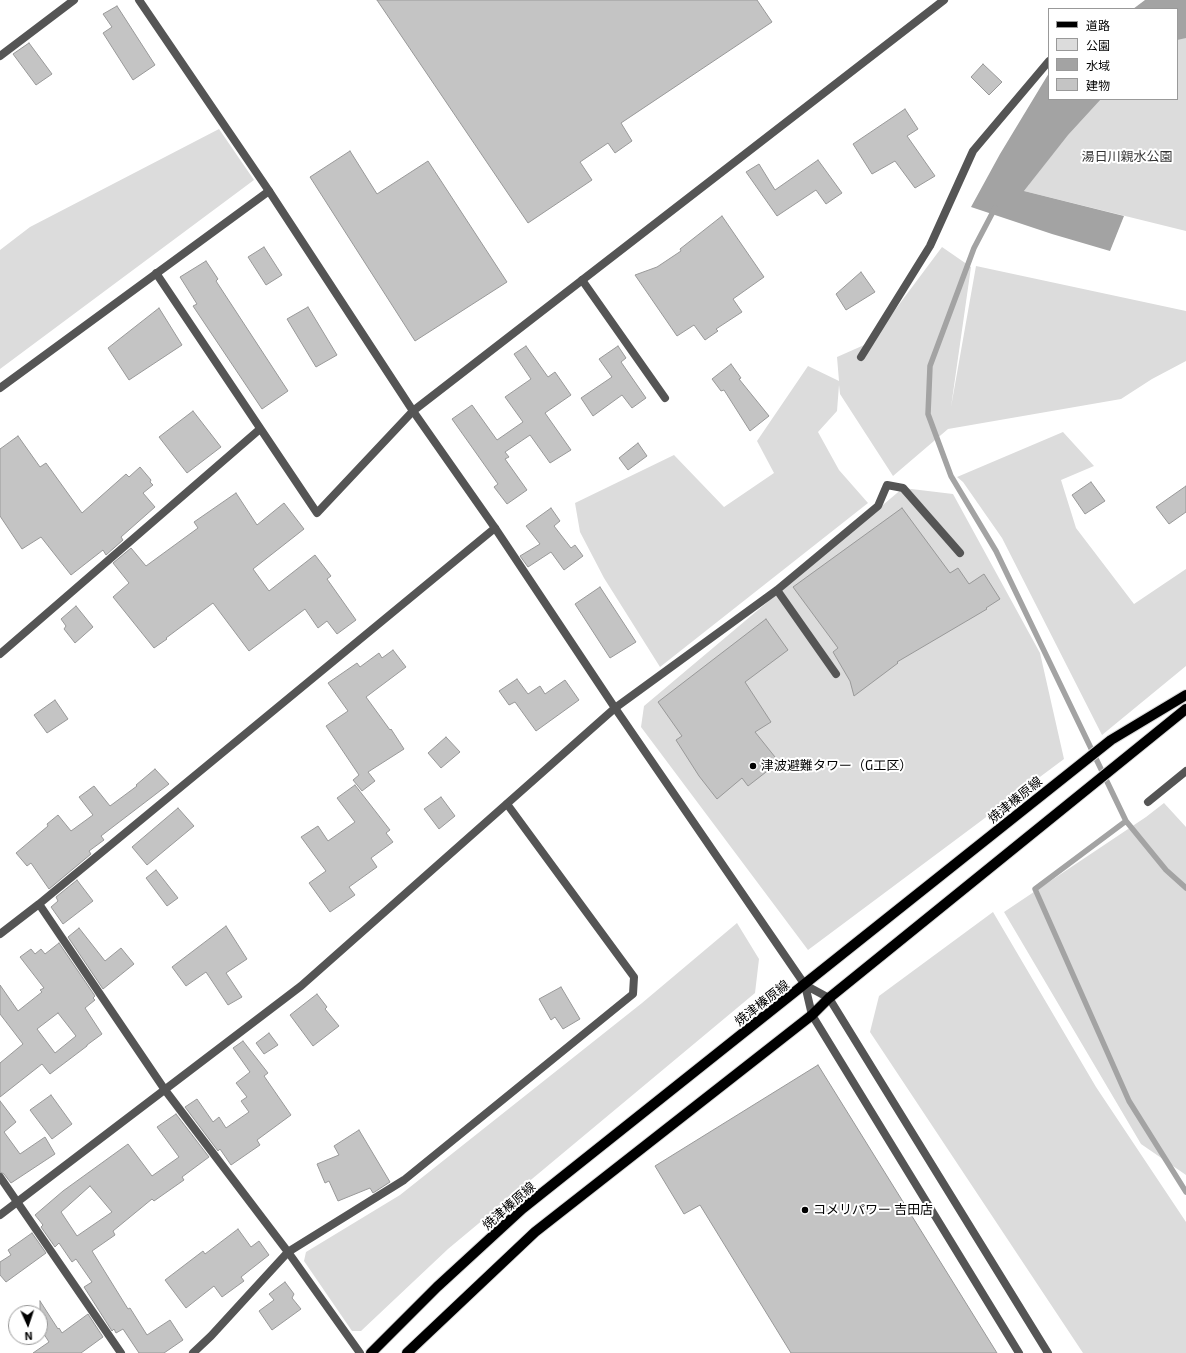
<!DOCTYPE html>
<html>
<head>
<meta charset="utf-8">
<style>
	body { margin:0 }
	#map { position:relative; width:1186px; height:1353px; overflow:hidden; background:#fff; font-family:"Exo 2","Noto Sans JP",sans-serif }
	canvas { display:block }
	.legend { position:absolute; left:1048px; top:8px; width:130px; height:92px; box-sizing:border-box; background:#fff; border:1px solid #999; margin:0; padding:5px 7px; list-style:none; font-size:12px; color:#000 }
	.legend li { display:flex; align-items:center; gap:8px; height:20px }
	.legend b { width:20px; border:1px solid #999 }
	.north { position:absolute; left:8px; top:1305px; width:40px; height:40px; box-sizing:border-box; background:#fff; border:1px solid #999; border-radius:50%; rotate:177deg; font-size:11px; font-weight:700; line-height:16px; text-align:center; color:#000 }
	.north::after { content:''; display:block; margin:auto; width:14px; height:18px; background:#000; clip-path:polygon(50% 0,100% 100%,50% 72%,0 100%) }
</style>
</head>
<body>
<div id="map">
<canvas width="1186" height="1353"></canvas>
<ul class="legend">
<li><b style="height:5px;background:#000"></b>道路</li>
<li><b style="height:11px;background:#dcdcdc"></b>公園</li>
<li><b style="height:11px;background:#a3a3a3"></b>水域</li>
<li><b style="height:11px;background:#c4c4c4"></b>建物</li>
</ul>
<div class="north">N</div>
</div>
<script>
const c = document.querySelector('canvas').getContext('2d');
c.lineJoin = 'round';
function paint(path, color) { c.fillStyle = color; c.fill(path, 'evenodd'); }
const shape = rows => new Path2D(rows.map(r => 'M' + r).join(''));
function stroke(path, color, width, dash) { c.strokeStyle = color; c.lineWidth = width; c.lineCap = dash ? 'butt' : 'round'; c.setLineDash(dash || []); c.stroke(path); }
function write(font, color, halo, rows, align = 'center') {
  c.font = font + ' "Exo 2","Noto Sans JP",sans-serif'; c.lineWidth = 4; c.setLineDash([]); c.textBaseline = 'middle'; c.strokeStyle = halo; c.fillStyle = color; for (const [text, x, y, turn = 0] of rows) {
    c.save(); c.translate(x, y); c.rotate((+turn || 0) * Math.PI / 180); c.textAlign = isNaN(turn) ? turn : align; if (halo) c.strokeText(text, 0, 0); c.fillText(text, 0, 0); c.restore();
  }
}
paint(shape([
	[1186,34,1186,231,1024,191,1095,99,1177,99,1177,40],
	[219,129,254,180,0,369,0,250,30,227],
	[942,247,971,267,951,407,976,266,1186,311,1186,361,1152,379,1121,399,948,429,893,476,840,394,839,385,837,411,818,432,839,470,868,503,660,667,604,578,580,532,575,503,674,455,724,507,774,473,757,441,808,366,839,381,837,357,871,342],
	[1063,432,1094,466,1061,480,1076,528,1134,604,1186,569,1186,666,1102,735,1002,538,963,482,957,477],
	[903,488,953,494,1040,653,1064,759,808,950,641,727,644,706],
	[1164,803,1186,827,1186,1175,1141,1144,1004,912,1146,817],
	[993,912,1096,1087,1186,1222,1186,1353,1083,1353,870,1032,879,996],
	[737,923,759,959,755,993,448,1249,361,1331,352,1331,304,1261,306,1252,400,1195,642,1003]
]), '#dcdcdc');
paint(shape([
	[1145,0,1186,0,1186,38,1177,40,1177,9,1133,9],
	[1049,73,1049,99,1101,99,1068,135,1024,191,1124,216,1110,251,1052,234,971,207,1000,154]
]), '#a3a3a3');
stroke(shape([
	[995,208,974,248,930,366,928,414,951,476,996,551,1126,821,1166,870,1186,888],
	[1126,821,1035,889,1129,1101,1186,1192]
]), '#a3a3a3', 5.5);
const building = shape([
	[377,0,757,0,772,22,621,123,632,141,615,153,608,143,580,162,592,180,528,223,377,0],
	[117,6,155,65,133,80,103,33,112,27,103,14,117,6],
	[29,43,52,74,36,85,13,54,29,43],
	[983,64,1002,82,989,95,971,77,983,64],
	[905,109,918,129,907,136,935,176,915,188,895,161,872,174,853,144,905,109],
	[350,151,377,194,428,161,507,282,415,341,310,177,350,151],
	[818,160,842,193,826,204,816,190,777,216,746,172,759,164,775,190,818,160],
	[722,216,764,277,733,299,742,312,716,329,718,331,705,340,694,325,677,336,635,275,657,267,681,251,680,249,722,216],
	[264,247,282,275,266,285,248,257,264,247],
	[206,261,218,279,216,281,288,391,262,409,193,306,197,304,180,277,206,261],
	[861,272,875,292,846,310,836,294,861,272],
	[308,307,337,355,316,367,287,319,308,307],
	[159,308,182,345,129,380,108,348,159,308],
	[526,346,548,377,555,372,571,395,545,413,571,450,550,463,530,435,505,452,509,457,505,459,527,490,507,504,494,487,498,484,452,419,472,405,497,440,523,422,505,397,531,379,514,354,526,346],
	[618,346,626,358,621,362,646,398,632,408,622,395,593,416,581,398,612,377,599,359,618,346],
	[731,364,741,378,739,379,769,416,750,431,724,390,721,391,712,379,731,364],
	[193,411,221,447,187,473,159,437,193,411],
	[18,436,40,467,46,463,82,513,126,474,129,477,140,467,151,480,150,482,153,485,143,493,155,507,121,537,123,540,106,555,103,550,71,575,41,537,22,549,0,516,0,449,18,436],
	[638,443,647,456,628,470,619,458,638,443],
	[1091,482,1105,501,1085,514,1072,495,1091,482],
	[1186,486,1186,512,1169,524,1156,507,1186,486],
	[236,493,257,525,284,503,304,529,253,569,269,591,315,555,331,576,327,579,356,620,337,634,327,621,318,628,305,609,249,651,213,603,166,638,167,639,154,648,113,597,129,583,113,563,131,548,146,566,198,528,194,522,236,493],
	[551,508,560,521,554,526,571,548,575,545,583,556,564,570,551,552,528,567,520,556,540,544,526,526,551,508],
	[902,508,950,573,958,568,969,584,984,574,1000,599,986,608,987,609,897,662,898,663,854,696,850,681,833,652,838,648,793,587,902,508],
	[600,587,636,642,610,658,575,604,600,587],
	[76,606,93,627,75,643,64,629,66,626,61,619,76,606],
	[766,619,788,650,745,682,771,722,755,732,779,762,748,786,742,778,717,799,699,776,676,740,682,736,658,702,766,619],
	[393,650,406,667,366,697,390,730,391,729,404,749,368,772,375,781,362,791,353,780,359,775,326,726,348,711,328,683,357,663,360,667,379,653,382,658,393,650],
	[517,679,528,694,540,686,545,694,565,680,579,700,536,731,515,702,509,705,499,691,517,679],
	[55,700,68,719,47,733,34,715,55,700],
	[446,737,460,752,441,768,428,753,446,737],
	[155,769,169,784,101,836,104,840,89,851,91,854,49,889,31,863,27,866,16,853,48,826,47,824,58,815,71,831,93,815,79,797,94,786,110,806,137,786,136,785,155,769],
	[355,785,390,830,386,833,393,842,371,858,377,867,349,887,355,895,330,912,309,883,326,871,301,837,318,826,328,841,355,822,337,798,355,785],
	[441,797,455,816,439,829,424,809,441,797],
	[178,808,194,826,147,865,132,847,178,808],
	[156,870,178,898,167,906,146,878,156,870],
	[77,880,93,901,63,924,51,907,58,901,56,897,77,880],
	[226,926,247,959,226,973,242,997,228,1005,206,972,186,986,172,967,226,926],
	[79,928,105,961,121,948,134,964,103,989,68,937,79,928],
	[59,943,95,996,93,998,95,1000,85,1008,102,1034,87,1045,87,1046,50,1074,42,1064,0,1097,0,1063,23,1044,0,1014,0,985,18,1011,42,992,40,990,44,988,20,957,31,949,35,954,41,949,45,954,59,943],
	[58,1013,76,1036,55,1053,37,1029,58,1013],
	[561,987,580,1019,563,1029,555,1017,551,1020,539,999,561,987],
	[317,994,327,1007,325,1009,339,1026,313,1046,290,1015,317,994],
	[269,1033,278,1045,264,1054,256,1043,269,1033],
	[243,1041,268,1073,264,1076,291,1115,257,1140,260,1145,231,1165,220,1149,218,1151,185,1107,197,1099,213,1122,219,1117,226,1128,249,1112,241,1101,247,1097,236,1083,250,1072,233,1048,243,1041],
	[818,1065,997,1353,791,1353,700,1205,684,1214,655,1166,818,1065],
	[51,1095,72,1124,52,1139,30,1110,51,1095],
	[0,1101,16,1122,4,1132,20,1154,45,1137,55,1154,11,1183,4,1174,0,1172,0,1101],
	[176,1114,209,1157,182,1177,184,1180,154,1201,152,1199,113,1231,115,1235,92,1251,128,1309,130,1308,147,1335,170,1320,183,1340,164,1353,139,1353,123,1329,116,1333,114,1329,112,1331,84,1287,92,1282,76,1259,72,1262,59,1243,55,1247,41,1227,43,1225,35,1215,63,1191,128,1144,152,1176,179,1157,157,1127,176,1114],
	[90,1186,112,1212,77,1236,61,1212,90,1186],
	[359,1130,390,1182,373,1193,370,1188,338,1201,329,1181,325,1183,317,1164,339,1155,334,1146,359,1130],
	[238,1229,251,1247,259,1241,269,1255,241,1277,244,1281,222,1297,214,1286,186,1308,165,1280,203,1251,205,1254,238,1229],
	[32,1233,46,1253,6,1282,0,1275,0,1262,11,1255,8,1250,32,1233],
	[285,1282,294,1294,292,1298,301,1309,272,1330,259,1311,274,1300,269,1294,285,1282],
	[40,1301,58,1329,59,1328,62,1333,88,1314,103,1337,81,1353,33,1353,49,1342,40,1328,40,1301]
]);
paint(building, '#c4c4c4');
stroke(building, '#999', 1);
const primary = shape([
	[371,1353,437,1287,522,1209,1111,740,1186,695],
	[407,1353,535,1232,812,1015,829,998,1186,709]
]);
stroke(primary, '#dbdbdb', 12);
stroke(shape([
	[0,56,74,0],
	[156,273,317,513,413,411],
	[582,280,665,398],
	[861,357,930,246,973,151,1049,61],
	[0,388,269,191],
	[777,590,836,674],
	[0,654,260,429],
	[615,708,777,590,878,506,887,485,903,488,960,553],
	[1148,802,1186,771],
	[39,904,165,1090,288,1252,404,1180,633,994,634,977,507,804],
	[0,934,39,904,495,528],
	[0,1177,121,1353],
	[193,1353,211,1336,288,1252,360,1353]
]), '#555', 8);
stroke(shape([
	[413,411,944,0],
	[615,708,805,985,812,1015,1019,1353],
	[805,985,829,998,1048,1353],
	[0,1215,301,986,615,708,495,528,413,411,269,191,139,0]
]), '#555', 8);
stroke(primary, '#000', 10);
for (const [x, y, r, color] of [
	[753,766,4,"#000"],
	[805,1210,4,"#000"]
]) { const dot = new Path2D(); dot.arc(x, y, r, 0, 2 * Math.PI); c.fillStyle = color; c.fill(dot); stroke(dot, '#fff', 1.5); }
write('13px', '#333', '#fff', [
	["湯日川親水公園",1127,157]
]);
write('13px', '#000', '#fff', [
	["津波避難タワー（G工区）",761,766],
	["コメリパワー 吉田店",813,1210]
], 'left');
write('13px', '#000', '#fff', [
	["焼津榛原線",1015,800,-39],
	["焼津榛原線",762,1003,-38],
	["焼津榛原線",509,1206,-41]
]);
</script>
</body>
</html>
